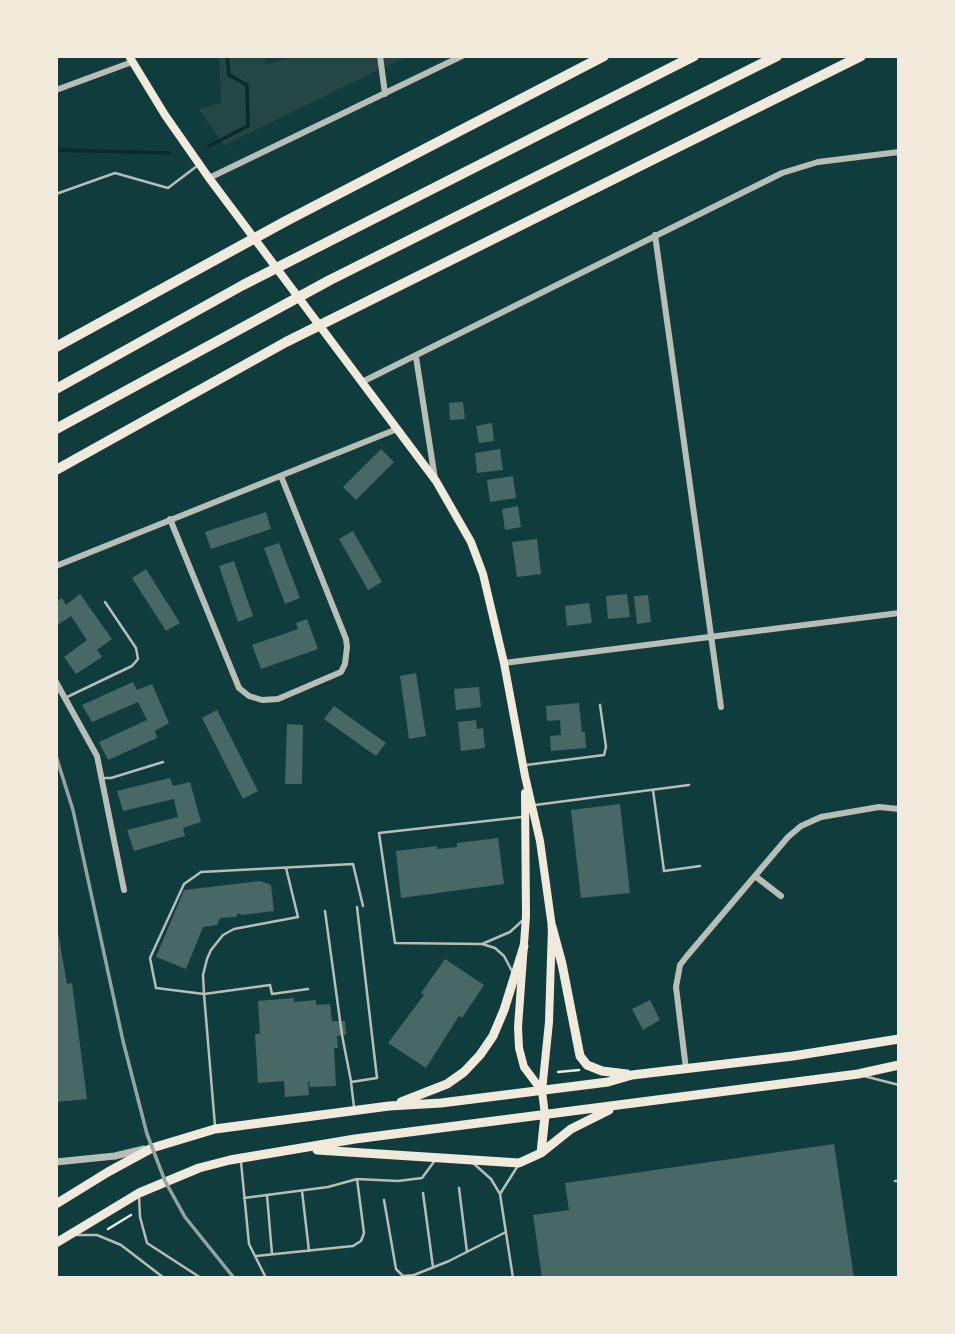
<!DOCTYPE html>
<html>
<head>
<meta charset="utf-8">
<style>
	body { margin:0 }
	#map { position:relative; width:955px; height:1334px; overflow:hidden; background:#0f3d3e; font-family:Lato,sans-serif }
	canvas { display:block }
	.frame { position:absolute; inset:0; border:58px solid #f1e9da; pointer-events:none }
</style>
</head>
<body>
<div id="map">
<canvas width="955" height="1334"></canvas>
<div class="frame"></div>
</div>
<script>
const c = document.querySelector('canvas').getContext('2d');
c.lineJoin = 'round';
function paint(path, color) { c.fillStyle = color; c.fill(path, 'evenodd'); }
const shape = rows => new Path2D(rows.map(r => 'M' + r).join(''));
function stroke(path, color, width, dash) { c.strokeStyle = color; c.lineWidth = width; c.lineCap = dash ? 'butt' : 'round'; c.setLineDash(dash || []); c.stroke(path); }
paint(shape([
	[219,56,264,56,266,65,295,56,408,56,224,145,199,109,221,103]
]), '#244646');
stroke(shape([
	[209,146,248,126,247,85,229,75,227,56],
	[56,150,170,153]
]), '#0a2a2b', 3.5);
paint(shape([
	[463,402,465,419,450,420,449,403],
	[492,423,494,441,479,443,476,426],
	[381,449,394,462,356,500,343,487],
	[500,449,503,470,477,473,475,453],
	[513,476,516,498,490,502,487,480],
	[518,506,521,527,505,530,502,509],
	[266,512,271,529,211,549,205,532],
	[353,531,382,582,368,590,339,539],
	[537,539,541,574,517,577,512,542],
	[279,543,300,598,285,604,264,548],
	[234,561,253,616,238,622,219,566],
	[146,569,180,623,166,631,132,578],
	[80,594,112,639,97,650,102,657,76,674,64,657,87,640,71,616,56,626,56,602,62,598,66,605],
	[627,594,630,617,608,619,606,596],
	[648,595,651,622,637,624,634,596],
	[589,603,592,623,567,626,565,606],
	[307,619,318,649,261,669,252,645,298,629,296,623],
	[416,673,426,736,409,739,400,676],
	[133,682,137,690,152,684,169,723,155,731,157,738,108,760,99,742,147,720,138,702,92,722,82,705],
	[479,687,481,707,456,710,454,689],
	[579,703,582,732,585,732,586,748,551,751,550,736,561,735,560,720,547,721,546,706],
	[334,706,386,743,376,756,324,719],
	[217,710,258,791,243,799,202,718],
	[476,720,477,729,483,728,485,748,461,751,458,722],
	[287,724,303,725,302,784,285,784],
	[170,778,173,786,190,782,201,822,183,828,185,836,134,851,127,830,178,817,174,799,123,811,117,791],
	[620,804,630,893,581,898,571,810],
	[498,838,504,884,401,898,396,851,437,846,437,849,457,847,457,843],
	[260,881,271,885,274,911,242,915,238,913,236,917,220,918,217,925,203,927,186,969,156,957,184,890],
	[56,921,67,984,72,983,87,1099,56,1102],
	[445,959,484,985,462,1018,459,1016,426,1068,388,1043,424,995,421,993],
	[294,998,294,1002,316,1000,316,1005,330,1004,332,1021,345,1021,346,1035,337,1036,338,1048,334,1048,336,1086,310,1087,309,1081,308,1081,309,1095,285,1097,284,1081,258,1083,255,1034,260,1034,258,1001],
	[650,1000,660,1020,643,1030,632,1009],
	[834,1144,854,1278,565,1278,565,1276,542,1278,533,1215,569,1210,565,1183]
]), '#486865');
stroke(shape([
	[558,1072,579,1070],
	[108,1229,131,1215]
]), '#f1e9da', 2.5);
stroke(shape([
	[56,194,115,173,168,188,197,166],
	[65,698,132,666,138,659,136,648,105,602],
	[526,765,604,755,606,747,600,705],
	[101,778,111,778,163,762],
	[653,790,664,871,700,866],
	[535,805,689,785],
	[286,868,298,917,234,929,223,935,211,950,207,959,203,975,204,994,156,988,150,958,184,884,201,872,353,864,363,906],
	[325,911,342,1035,351,1081],
	[522,921,510,932,482,944,395,943,379,833,522,817],
	[482,944,495,948,504,956,512,971],
	[864,1076,899,1085],
	[354,1107,351,1082,377,1078,357,907],
	[215,1126,204,994,270,985,272,994,308,989],
	[241,1162,249,1244,266,1278],
	[473,1163,491,1179,500,1194,513,1278],
	[895,1181,899,1181],
	[459,1188,467,1252],
	[302,1191,309,1251],
	[423,1193,433,1267],
	[500,1194,519,1164],
	[267,1195,272,1254],
	[139,1196,140,1217,147,1243,201,1278],
	[244,1198,328,1187,357,1179,398,1181,422,1178,436,1159],
	[384,1200,396,1269,403,1276,414,1275,449,1261,506,1232],
	[77,1235,97,1235,121,1245,164,1278],
	[256,1256,353,1246,361,1241,364,1233,357,1179]
]), '#b8beb3', 2.5);
stroke(shape([
	[380,56,385,94],
	[56,90,132,62],
	[209,178,462,56],
	[655,235,721,707],
	[416,357,435,479],
	[362,382,782,173,818,162,899,152],
	[170,519,239,688,249,696,262,700,278,699,341,672,345,664,347,647,346,639,281,476],
	[56,566,397,429],
	[504,663,899,613],
	[56,682,97,756,124,890],
	[755,876,781,896],
	[686,1069,676,987,680,965,687,956,788,837,801,826,821,817,879,807,899,809]
]), '#b8beb3', 6);
stroke(shape([
	[56,1162,115,1156,144,1149]
]), '#b8beb3', 7);
stroke(shape([
	[129,56,165,115,209,178,436,481,471,542,483,574,504,663,525,776,540,841,552,927,549,1022,542,1091,545,1115],
	[525,793,526,916,518,1027,519,1048,524,1067,542,1091]
]), '#f1e9da', 8);
stroke(shape([
	[552,927,562,964,580,1056,587,1065,602,1071,627,1074],
	[401,1102,447,1084,464,1072,480,1055,493,1036,504,1010,524,946],
	[317,1150,519,1163,541,1153,571,1129,609,1110],
	[541,1153,545,1115],
	[56,1204,108,1172,152,1148,215,1129,389,1106,441,1103,608,1082,632,1075,793,1056,899,1039],
	[56,1243,139,1193,199,1168,230,1160,355,1139,858,1074,899,1065]
]), '#f1e9da', 9);
stroke(shape([
	[56,347,286,221,604,56],
	[56,389,243,285,694,56],
	[56,429,330,280,777,56],
	[56,470,286,342,861,56]
]), '#f1e9da', 10);
stroke(shape([
	[56,756,73,810,123,1041,147,1134,165,1181,185,1217,234,1278]
]), '#97a49c', 3.5);
</script>
</body>
</html>
